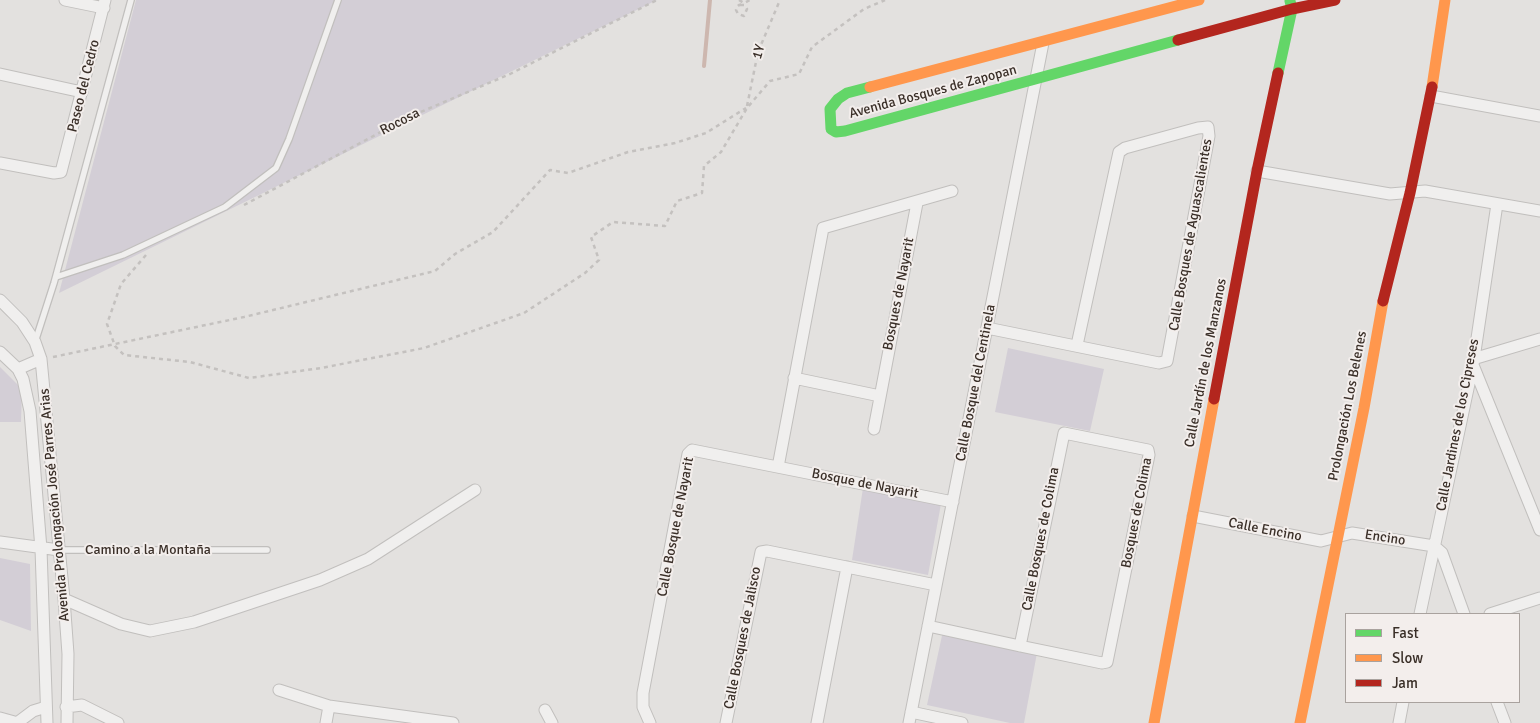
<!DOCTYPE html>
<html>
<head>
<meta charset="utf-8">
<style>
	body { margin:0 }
	#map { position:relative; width:1540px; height:723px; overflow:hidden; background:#e3e1df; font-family:Signika,sans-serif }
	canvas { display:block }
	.legend { position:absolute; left:1345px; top:613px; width:175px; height:90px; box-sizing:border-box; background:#f3eeec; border:1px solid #a9a29e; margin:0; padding:6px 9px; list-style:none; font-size:15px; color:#3a2f28 }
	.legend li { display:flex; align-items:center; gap:10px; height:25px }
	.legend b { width:25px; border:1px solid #a9a29e }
</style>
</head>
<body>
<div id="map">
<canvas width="1540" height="723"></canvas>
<ul class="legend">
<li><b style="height:6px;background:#63d668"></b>Fast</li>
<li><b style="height:6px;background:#ff974d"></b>Slow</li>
<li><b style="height:6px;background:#b3261e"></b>Jam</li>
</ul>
</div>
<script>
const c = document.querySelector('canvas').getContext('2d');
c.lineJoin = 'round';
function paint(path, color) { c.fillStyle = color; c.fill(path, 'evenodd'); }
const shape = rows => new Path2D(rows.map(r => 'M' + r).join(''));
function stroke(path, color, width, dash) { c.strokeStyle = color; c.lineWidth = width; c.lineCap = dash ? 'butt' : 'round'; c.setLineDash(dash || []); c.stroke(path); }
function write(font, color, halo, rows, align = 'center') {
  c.font = font + ' Signika,sans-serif'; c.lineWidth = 4; c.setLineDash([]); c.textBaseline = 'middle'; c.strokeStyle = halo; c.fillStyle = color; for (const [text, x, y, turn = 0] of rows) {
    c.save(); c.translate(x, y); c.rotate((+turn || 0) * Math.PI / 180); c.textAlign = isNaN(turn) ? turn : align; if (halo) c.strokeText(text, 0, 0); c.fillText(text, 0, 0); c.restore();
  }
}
paint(shape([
	[136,0,657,0,59,293],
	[1008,348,1104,369,1090,431,995,412],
	[0,367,22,389,21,422,0,422],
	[863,488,941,504,928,575,852,560],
	[0,558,30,564,31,631,0,620],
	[943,631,1037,653,1024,723,1010,723,927,705]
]), '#d3ced6');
stroke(shape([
	[704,66,710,0]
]), '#cdb7af', 4);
const lane = shape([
	[56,277,123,255,225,207,276,168,289,139,338,0],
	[35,342,54,283,131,0],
	[59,550,267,550]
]);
const street = shape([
	[65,0,104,8],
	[0,74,82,92],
	[1431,96,1540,116],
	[0,163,54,173,61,172,105,0],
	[1257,171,1390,194,1425,191,1540,211],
	[0,300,22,322,35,342,41,359,64,599,68,654,67,723],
	[987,328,1159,363,1167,361,1209,136,1208,127,1198,128,1125,148,1119,152,1077,345],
	[0,352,18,369,23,379,30,411,41,549,47,723],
	[1473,359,1540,339],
	[1473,365,1540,530],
	[18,369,41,359],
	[794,378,880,396],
	[874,429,917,203],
	[778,467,823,228,952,191],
	[1193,516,1321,541,1352,533,1434,546,1442,553,1464,614],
	[0,542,59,550],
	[64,599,121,624,150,631,194,622,320,580,368,559,475,490],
	[1420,614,1473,365,1497,204],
	[1490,614,1540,598],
	[928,626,1020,646,1102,663,1107,662,1149,455,1148,450,1064,433,1020,646],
	[279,690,329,706,453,723],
	[1497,702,1505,723],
	[66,707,82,705,118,723],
	[545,710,552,723],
	[911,712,962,723],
	[0,718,18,723],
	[17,723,33,711,46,707],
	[326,723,329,706],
	[650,723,643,707,643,693,688,454,692,450,953,502],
	[726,723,761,552,767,551,936,585],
	[817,723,847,567],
	[909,723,1043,43],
	[1399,723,1403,702]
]);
stroke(lane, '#c1bfbd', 8);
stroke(street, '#c1bfbd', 13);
stroke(shape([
	[739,0,744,3,750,0],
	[740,5,744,5,747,9,744,16,738,14,736,10,737,7,739,5,740,5,742,3],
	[747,106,758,52,780,0],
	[244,205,409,117,510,74,657,0],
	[146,255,121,284,107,324,115,346,124,355,190,362,249,378,321,368,424,348,524,313,585,273,599,260,591,237,613,222,665,226,677,201,702,193,704,166,721,152,747,108,770,81,799,74,812,47,864,9,885,0],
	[53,357,244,317,435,271,455,254,493,232,550,170,568,173,628,152,675,143,706,133,746,108]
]), '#c4c1bf', 2.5, [4, 4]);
stroke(lane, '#f0efee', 5.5);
stroke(street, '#f0efee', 11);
stroke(shape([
	[1278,73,1292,9,1290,1],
	[870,87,847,93,838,99,830,109,831,129,836,132,845,131,1178,40]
]), '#63d668', 11);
stroke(shape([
	[870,87,1199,0],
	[1432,87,1445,0],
	[1154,723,1214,399],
	[1300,723,1364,408,1383,301]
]), '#ff974d', 11);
stroke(shape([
	[1178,40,1292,9,1335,0],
	[1383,301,1410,193,1432,87],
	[1214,399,1257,171,1278,73]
]), '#b3261e', 11);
write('14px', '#3a2f28', '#f3eeec', [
	["1Y",759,52,-73],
	["Paseo del Cedro",84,86,-76],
	["Avenida Bosques de Zapopan",933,92,-15],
	["Rocosa",400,122,-27],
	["Calle Bosques de Aguascalientes",1191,235,-80],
	["Bosques de Nayarit",899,294,-79],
	["Calle Jardín de los Manzanos",1206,363,-79],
	["Calle Bosque del Centinela",976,383,-79],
	["Prolongación Los Belenes",1348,406,-79],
	["Calle Jardines de los Cipreses",1458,425,-79],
	["Bosque de Nayarit",865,484,11],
	["Avenida Prolongación José Parres Arias",55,505,-95],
	["Bosques de Colima",1137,513,-79],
	["Calle Bosque de Nayarit",676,527,-79],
	["Calle Encino",1265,530,11],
	["Encino",1385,538,9],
	["Calle Bosques de Colima",1041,539,-79],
	["Camino a la Montaña",148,550],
	["Calle Bosques de Jalisco",743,638,-79]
]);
</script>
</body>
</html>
